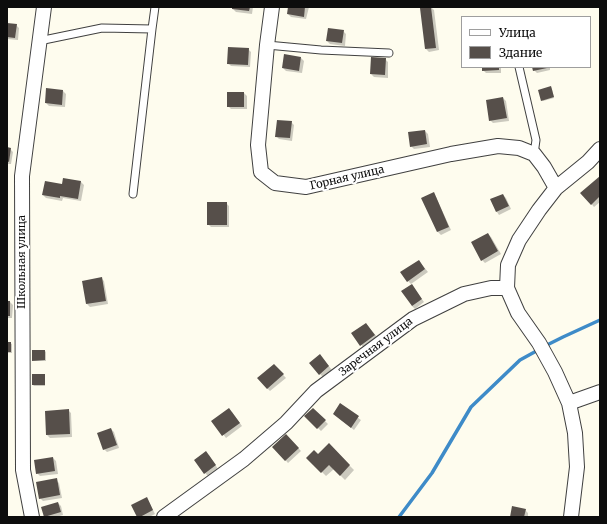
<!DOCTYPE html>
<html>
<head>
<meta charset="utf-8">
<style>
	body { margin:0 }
	#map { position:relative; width:607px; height:524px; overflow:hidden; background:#fefcee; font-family:Merriweather,serif }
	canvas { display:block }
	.frame { position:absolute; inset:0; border:8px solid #0d0d0d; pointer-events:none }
	.legend { position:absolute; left:461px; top:16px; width:130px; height:52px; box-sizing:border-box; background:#fff; border:1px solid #9e9e9e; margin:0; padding:5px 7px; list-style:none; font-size:12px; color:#0d0d0d }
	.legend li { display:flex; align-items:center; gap:8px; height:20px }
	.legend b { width:20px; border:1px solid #9e9e9e }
</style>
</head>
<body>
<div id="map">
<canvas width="607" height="524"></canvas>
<div class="frame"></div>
<ul class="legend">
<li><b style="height:5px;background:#fff"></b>Улица</li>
<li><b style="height:11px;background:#564f4a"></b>Здание</li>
</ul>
</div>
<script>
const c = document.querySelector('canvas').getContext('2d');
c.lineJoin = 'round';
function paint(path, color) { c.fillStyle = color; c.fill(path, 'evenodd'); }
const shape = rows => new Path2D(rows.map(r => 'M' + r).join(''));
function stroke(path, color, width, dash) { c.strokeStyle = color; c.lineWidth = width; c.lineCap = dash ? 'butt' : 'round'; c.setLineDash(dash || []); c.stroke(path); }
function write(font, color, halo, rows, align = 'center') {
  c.font = font + ' Merriweather,serif'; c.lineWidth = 4; c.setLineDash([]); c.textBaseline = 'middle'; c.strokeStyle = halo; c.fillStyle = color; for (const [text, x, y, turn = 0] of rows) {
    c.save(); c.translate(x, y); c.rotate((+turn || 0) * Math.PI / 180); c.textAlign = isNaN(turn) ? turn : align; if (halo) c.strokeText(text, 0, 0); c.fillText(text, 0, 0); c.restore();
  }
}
paint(shape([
	[233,7,253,7,252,14,236,12,233,9],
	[289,7,309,7,306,19,291,17,288,14],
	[431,7,434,10,439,50,429,52,426,49],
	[7,24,16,25,19,28,18,40,7,39],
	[343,31,346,34,345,46,330,44,327,41],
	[248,49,251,52,250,67,231,66,228,63],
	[301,58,304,61,302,73,286,71,283,68],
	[385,59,388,62,388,78,374,77,371,74],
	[483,67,501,67,501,73,486,73,483,70],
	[533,67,550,67,550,70,537,73,534,70],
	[551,87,552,89,554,98,543,101,542,100],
	[47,90,63,91,66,94,65,107,49,106,46,103],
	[244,93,247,96,247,109,231,109,228,106],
	[503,98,506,101,509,121,493,123,490,120],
	[291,122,294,125,292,141,279,139,276,136],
	[425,131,428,134,430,147,414,149,411,146],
	[7,148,10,149,13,152,11,164,7,164],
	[600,177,600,202,594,207,582,193],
	[64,179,81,182,84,185,81,201,63,198,62,201,46,198,43,195,63,185],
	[433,194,436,197,451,230,441,235,438,232,423,198],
	[503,195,506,198,511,209,499,215,497,212,491,200],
	[226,203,229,206,229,227,211,227,208,224],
	[488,234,491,237,501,254,485,263,482,260],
	[419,261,428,272,411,284,408,281],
	[101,278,104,281,108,304,90,307,87,304,83,282],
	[414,288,424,302,415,309,412,306],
	[7,302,10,302,13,305,12,318,7,318],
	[366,324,378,338,364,348,352,334],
	[7,343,10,343,12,344,12,353,7,353],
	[45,351,46,352,46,361,34,361,33,360],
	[323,359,332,370,323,377,320,374],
	[274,365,286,378,270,391,267,388],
	[44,375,45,376,45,386,34,386,33,385],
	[340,405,361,420,354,430,334,414],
	[313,409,328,424,321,431,306,416],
	[68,410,71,413,72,437,50,438,47,435],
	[232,412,242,426,226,438,213,421],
	[111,429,114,432,119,448,107,452,104,449],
	[286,435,301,451,288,463,274,447],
	[329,445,354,470,345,480,334,469,326,476,308,458,318,456],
	[209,455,218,469,208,476,205,473],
	[53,458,56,461,58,474,40,476,37,473],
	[56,480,59,483,62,498,43,501,40,498],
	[146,499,149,502,155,514,149,517,138,517],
	[58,503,61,506,63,515,56,517,45,517],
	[525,510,528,513,528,517,511,517]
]), '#0003');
stroke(shape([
	[545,346,563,337,600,320],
	[399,517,432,473,471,407,520,360,540,349]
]), '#3e8bc8', 3.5);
paint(shape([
	[232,7,250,7,249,11,232,9],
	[288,7,305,7,304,17,287,14],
	[425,7,431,7,436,48,425,49,420,8],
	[7,23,17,24,15,38,7,37],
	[328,28,344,30,342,43,326,41],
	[228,47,249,48,248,65,227,64],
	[284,54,301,57,299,71,282,68],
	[371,57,386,58,385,75,370,74],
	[482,67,499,67,499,70,482,71],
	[532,67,547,67,547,68,533,71],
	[551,86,554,97,541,101,538,90],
	[46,88,63,90,62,105,45,103],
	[227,92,244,92,244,107,227,107],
	[503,97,507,118,489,121,486,100],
	[277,120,292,121,290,138,275,137],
	[425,130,427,144,410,147,408,132],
	[7,147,11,148,9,162,7,161],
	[600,176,600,196,591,205,580,193],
	[63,178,81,181,78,199,60,196,60,198,42,195,45,181,62,184],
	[434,192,449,227,437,232,421,198],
	[503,194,509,206,496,212,490,199],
	[207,202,227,202,227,225,207,225],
	[488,233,498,251,481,261,471,242],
	[419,260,425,269,407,282,400,272],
	[102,277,106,301,86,304,82,281],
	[412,284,422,299,412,306,401,291],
	[7,301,10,301,10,316,7,316],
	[366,323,375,335,360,346,351,333],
	[7,342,11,342,11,352,7,352],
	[32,350,45,350,45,360,32,361],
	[320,354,329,366,319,375,309,363],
	[274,364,284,374,267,389,257,378],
	[32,374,45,374,45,385,32,385],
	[340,403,359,416,351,428,333,414],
	[229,408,240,423,222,436,211,421],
	[313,408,326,420,317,429,304,416],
	[69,409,70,434,46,435,45,411],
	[111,428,117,445,103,450,97,433],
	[286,434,299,448,285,461,272,447],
	[329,443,350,465,340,476,329,465,321,473,306,458,314,450,318,454],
	[206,451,216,465,204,474,194,460],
	[53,457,55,471,36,474,34,460],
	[57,478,60,495,39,499,36,482],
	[147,497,153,510,140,517,137,517,131,505],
	[58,502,61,512,44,517,41,507],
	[512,506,526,509,524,517,510,517]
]), '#564f4a');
const lane = shape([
	[39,41,102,28,152,29],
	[267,45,321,50,389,53],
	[519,67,536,140,534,154],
	[133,194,152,29,155,7]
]);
const street = shape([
	[272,7,267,45,258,145,261,172,275,183,306,187,451,154,498,146,519,148,534,154,544,167,556,188],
	[569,403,600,392],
	[32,517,23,470,22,176,44,7],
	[164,517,244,459,286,423,316,391,413,319,464,294,491,288,507,288],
	[571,517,577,467,575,433,569,403,555,372,539,343,518,313,507,288,508,265,519,240,539,210,556,188,588,162,600,149]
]);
stroke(lane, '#404040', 9);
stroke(street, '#404040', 16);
stroke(lane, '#fff', 7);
stroke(street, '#fff', 14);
write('11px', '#0d0d0d', '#fff', [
	["Горная улица",347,178,-13],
	["Школьная улица",22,262,-90],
	["Заречная улица",376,347,-37]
]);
</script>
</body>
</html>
